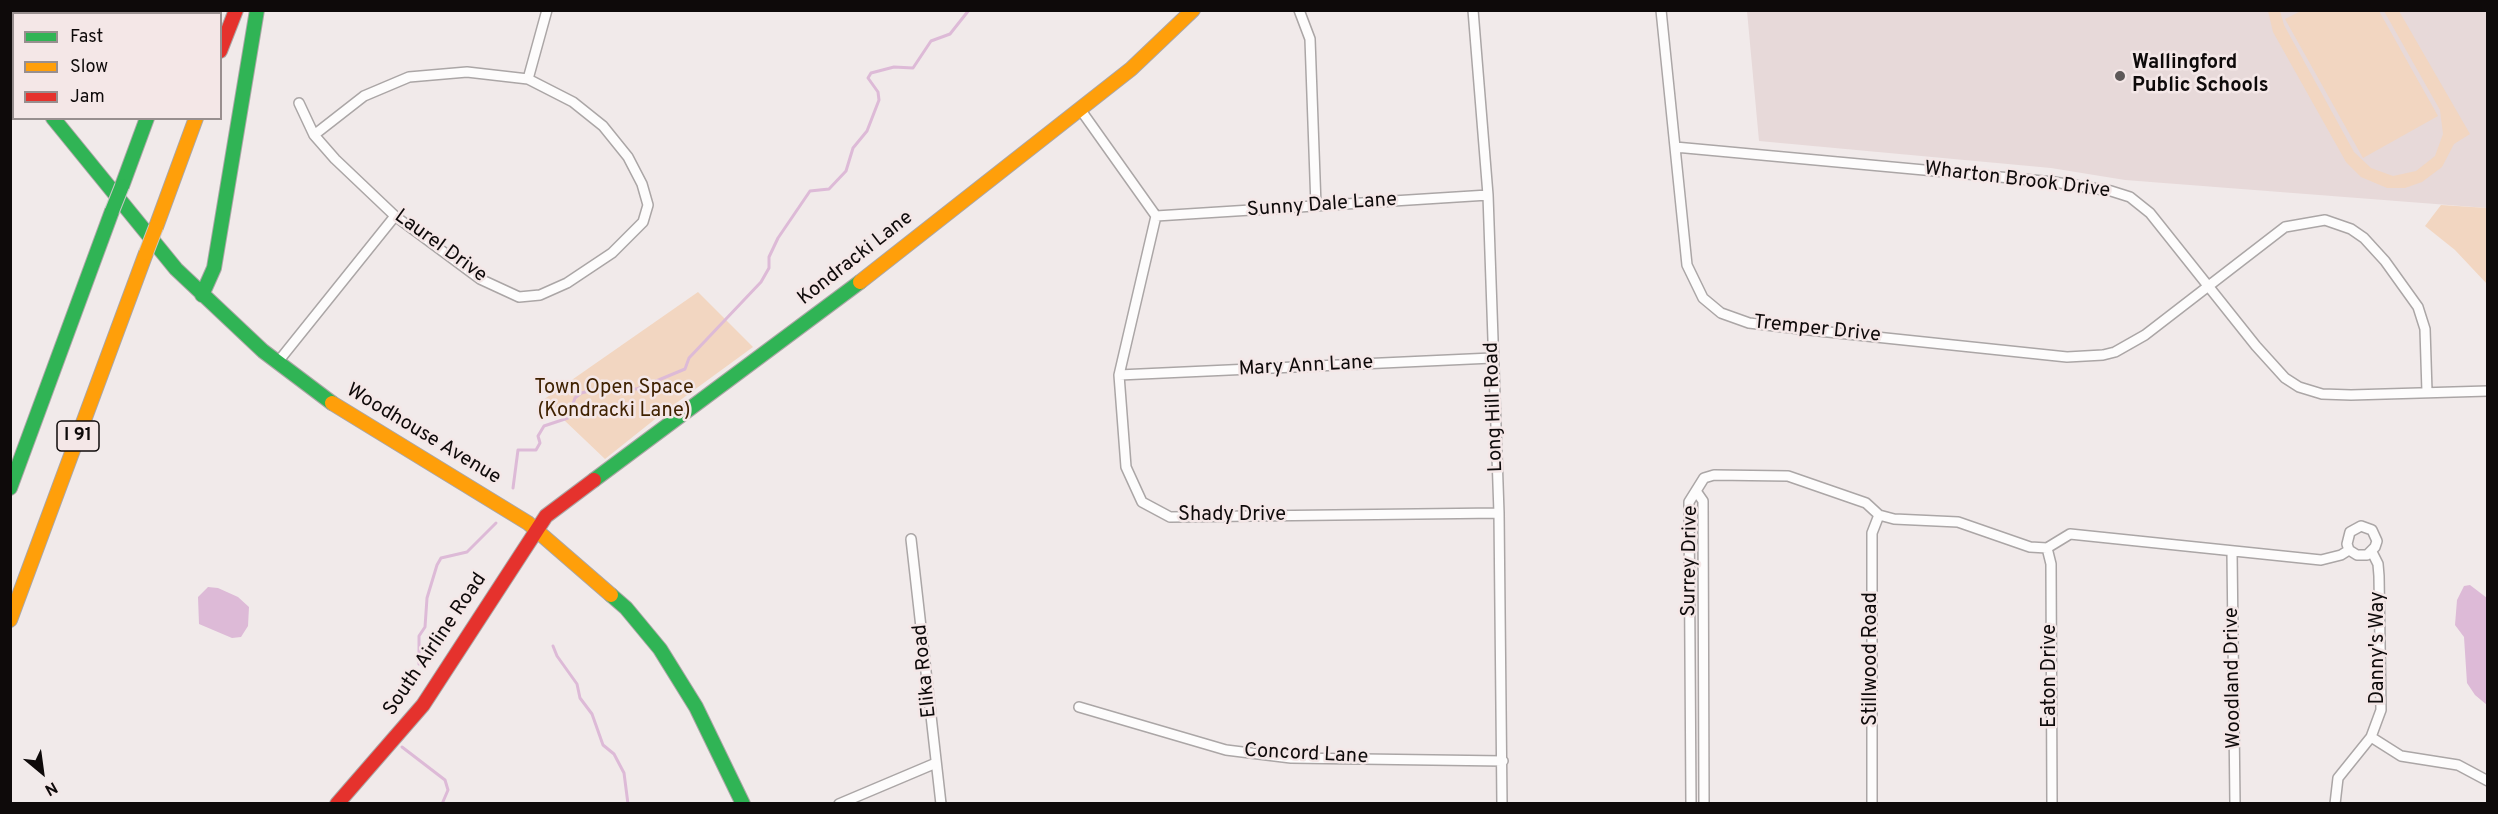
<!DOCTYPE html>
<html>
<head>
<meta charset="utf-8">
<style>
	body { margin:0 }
	#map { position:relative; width:2498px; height:814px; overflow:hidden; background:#f1eaea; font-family:Overpass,sans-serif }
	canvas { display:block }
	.frame { position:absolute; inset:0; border:12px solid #0e0a0a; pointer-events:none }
	.legend { position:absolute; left:12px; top:12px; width:210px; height:108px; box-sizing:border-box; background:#f4e7e7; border:2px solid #988f8f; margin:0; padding:8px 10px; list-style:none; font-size:18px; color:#0e0a0a }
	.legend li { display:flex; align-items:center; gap:12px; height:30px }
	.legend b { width:30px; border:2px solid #988f8f }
	.north { position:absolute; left:12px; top:742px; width:60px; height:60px; -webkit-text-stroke:4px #f4e7e7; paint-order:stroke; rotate:151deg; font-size:16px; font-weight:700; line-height:24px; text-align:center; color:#0e0a0a }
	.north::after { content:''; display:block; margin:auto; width:21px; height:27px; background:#0e0a0a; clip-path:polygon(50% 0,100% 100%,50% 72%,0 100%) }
</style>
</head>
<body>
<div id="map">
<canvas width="2498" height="814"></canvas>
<div class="frame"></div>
<ul class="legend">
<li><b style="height:8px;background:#30b455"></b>Fast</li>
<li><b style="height:8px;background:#ff9f0a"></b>Slow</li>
<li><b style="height:8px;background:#e5322d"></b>Jam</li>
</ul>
<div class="north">N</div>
</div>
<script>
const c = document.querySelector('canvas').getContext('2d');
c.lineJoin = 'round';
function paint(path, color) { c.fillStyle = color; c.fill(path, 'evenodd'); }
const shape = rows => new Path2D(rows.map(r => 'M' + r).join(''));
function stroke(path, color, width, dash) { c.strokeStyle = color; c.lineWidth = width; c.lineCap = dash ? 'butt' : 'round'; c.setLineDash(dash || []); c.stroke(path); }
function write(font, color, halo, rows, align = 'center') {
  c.font = font + ' Overpass,sans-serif'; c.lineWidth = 5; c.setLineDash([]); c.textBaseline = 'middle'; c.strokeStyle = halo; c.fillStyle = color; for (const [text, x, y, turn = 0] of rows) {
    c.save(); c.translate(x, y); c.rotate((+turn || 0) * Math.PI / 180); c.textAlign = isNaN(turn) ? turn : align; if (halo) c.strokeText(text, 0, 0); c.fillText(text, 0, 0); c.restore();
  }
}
paint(shape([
	[1747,11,2487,11,2487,208,2125,180,2051,168,1759,141]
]), '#e7d9d9');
paint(shape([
	[2268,11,2280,11,2284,25,2354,152,2371,168,2393,176,2416,171,2435,156,2443,134,2440,110,2384,11,2399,11,2470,134,2454,144,2442,167,2422,182,2405,188,2387,188,2361,177,2346,162,2273,32],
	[2301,11,2379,11,2438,116,2363,158,2285,19],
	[2441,205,2487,208,2487,284,2455,250,2425,226],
	[698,292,753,347,664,412,605,459,543,400]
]), '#f2d6c1');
paint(shape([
	[2470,585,2487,598,2487,705,2475,695,2467,683,2464,637,2455,625,2457,600,2464,586],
	[208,587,218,588,238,597,249,607,248,626,241,637,232,638,199,624,198,597]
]), '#ddbad7');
stroke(shape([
	[513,488,518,450,536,450,540,443,538,436,544,426,568,418,575,398,581,393,606,387,637,389,685,369,689,358,761,282,769,268,769,257,778,238,810,191,829,189,846,171,853,148,867,131,879,100,878,92,868,78,871,73,894,67,913,68,931,41,950,34,969,10],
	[553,646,557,656,577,684,580,698,592,714,603,745,614,754,624,773,628,804],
	[419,664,419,636,425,627,427,598,437,565,441,558,467,552,496,523],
	[402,747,445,780,448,790,442,804]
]), '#ddbad7', 3);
const street = shape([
	[1299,10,1310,39,1316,206],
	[1473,10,1488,195,1499,513,1502,804],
	[1661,10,1687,265,1703,298,1721,313,1749,323,1809,330,2067,357,2103,355,2115,352,2145,335,2285,227,2325,220,2351,229,2364,238,2385,261,2418,307,2425,329,2427,392],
	[528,79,547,10],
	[299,103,314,135,335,159,395,216,480,279,519,297,540,295,567,283,612,253,643,222,648,205,642,184,628,157,603,126,573,102,528,79,467,72,409,77,364,96,314,135],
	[1080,109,1156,216,1119,375,1126,467,1142,502,1170,517,1499,513],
	[1675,147,2054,182,2111,191,2130,197,2150,213,2256,346,2285,378,2299,387,2322,394,2351,395,2488,391],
	[1156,216,1488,195],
	[277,363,395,216],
	[1119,375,1492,358],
	[1696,491,1703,501,1704,804],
	[911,539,941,804],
	[2047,548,2051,564,2052,804],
	[2232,552,2235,804],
	[1079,707,1226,750,1291,758,1503,761],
	[2371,737,2401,756,2458,765,2488,781],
	[839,804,936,763],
	[1691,804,1689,502,1704,478,1714,475,1788,476,1866,503,1879,515,1894,519,1958,522,2030,547,2047,548,2070,534,2321,560,2341,555,2349,550,2357,555,2367,555,2375,547,2377,541,2372,530,2361,526,2350,532,2347,544,2349,550],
	[1872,804,1872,533,1879,515],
	[2335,804,2338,778,2371,737,2381,710,2379,576,2378,564,2372,552]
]);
const fast = shape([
	[117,14,119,10],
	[186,14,187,10],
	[53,118,176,269,263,351,332,403],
	[122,186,147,118],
	[202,295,214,268,257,10],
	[594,480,860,282],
	[10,488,112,211],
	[611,595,626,608,660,649,696,707,743,804]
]);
const slow = shape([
	[10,59,14,64],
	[156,227,196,118],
	[860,282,1131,69,1193,10],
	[332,403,528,523,611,595],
	[10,620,146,253]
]);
const jam = shape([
	[220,51,236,10],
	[337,804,423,705,546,516,594,480]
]);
stroke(street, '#aba6a6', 12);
stroke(fast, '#aba6a6', 16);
stroke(slow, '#aba6a6', 16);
stroke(jam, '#aba6a6', 16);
stroke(street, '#fdfcfc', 9);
stroke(fast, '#30b455', 14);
stroke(slow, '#ff9f0a', 14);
stroke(jam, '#e5322d', 14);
stroke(shape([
	[40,14,40,10],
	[10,118,14,108]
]), '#cccaca', 3, [8, 8]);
const fastBridge = shape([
	[112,211,122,186]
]);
const slowBridge = shape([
	[146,253,156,227]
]);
stroke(fastBridge, '#cac7c7', 16, []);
stroke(slowBridge, '#cac7c7', 16, []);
stroke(fastBridge, '#30b455', 14);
stroke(slowBridge, '#ff9f0a', 14);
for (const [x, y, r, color] of [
	[2120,76,6,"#5d5858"]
]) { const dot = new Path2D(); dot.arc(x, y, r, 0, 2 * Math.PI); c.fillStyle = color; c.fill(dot); stroke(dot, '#f4e7e7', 2); }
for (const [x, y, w] of [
	[78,436,42]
]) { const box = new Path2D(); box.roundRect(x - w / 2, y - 15, w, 30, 4.5); c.fillStyle = '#f4e7e7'; c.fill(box); stroke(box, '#0e0a0a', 1.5); }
write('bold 18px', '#0e0a0a', null, [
	["I 91",78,436]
]);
write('bold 20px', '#0e0a0a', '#f4e7e7', [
	["Wallingford",2132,64],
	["Public Schools",2132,87]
], 'left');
write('20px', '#0e0a0a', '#f4e7e7', [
	["Wharton Brook Drive",2017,181,7],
	["Sunny Dale Lane",1322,206,-4],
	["Laurel Drive",440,247,36],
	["Kondracki Lane",856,259,-38],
	["Tremper Drive",1817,330,6],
	["Mary Ann Lane",1306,367,-3],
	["Long Hill Road",1495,407,-92],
	["Woodhouse Avenue",423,435,31],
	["Shady Drive",1232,516],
	["Surrey Drive",1691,561,-89],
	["South Airline Road",436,645,-56],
	["Danny's Way",2379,648,-90],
	["Stillwood Road",1872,659,-90],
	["Elika Road",926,671,-96],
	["Eaton Drive",2051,676,-90],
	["Woodland Drive",2234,678,-91],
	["Concord Lane",1306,755,3]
]);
write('20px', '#3f2100', '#f4e7e7', [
	["Town Open Space",614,389],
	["(Kondracki Lane)",614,412]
]);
</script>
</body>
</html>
